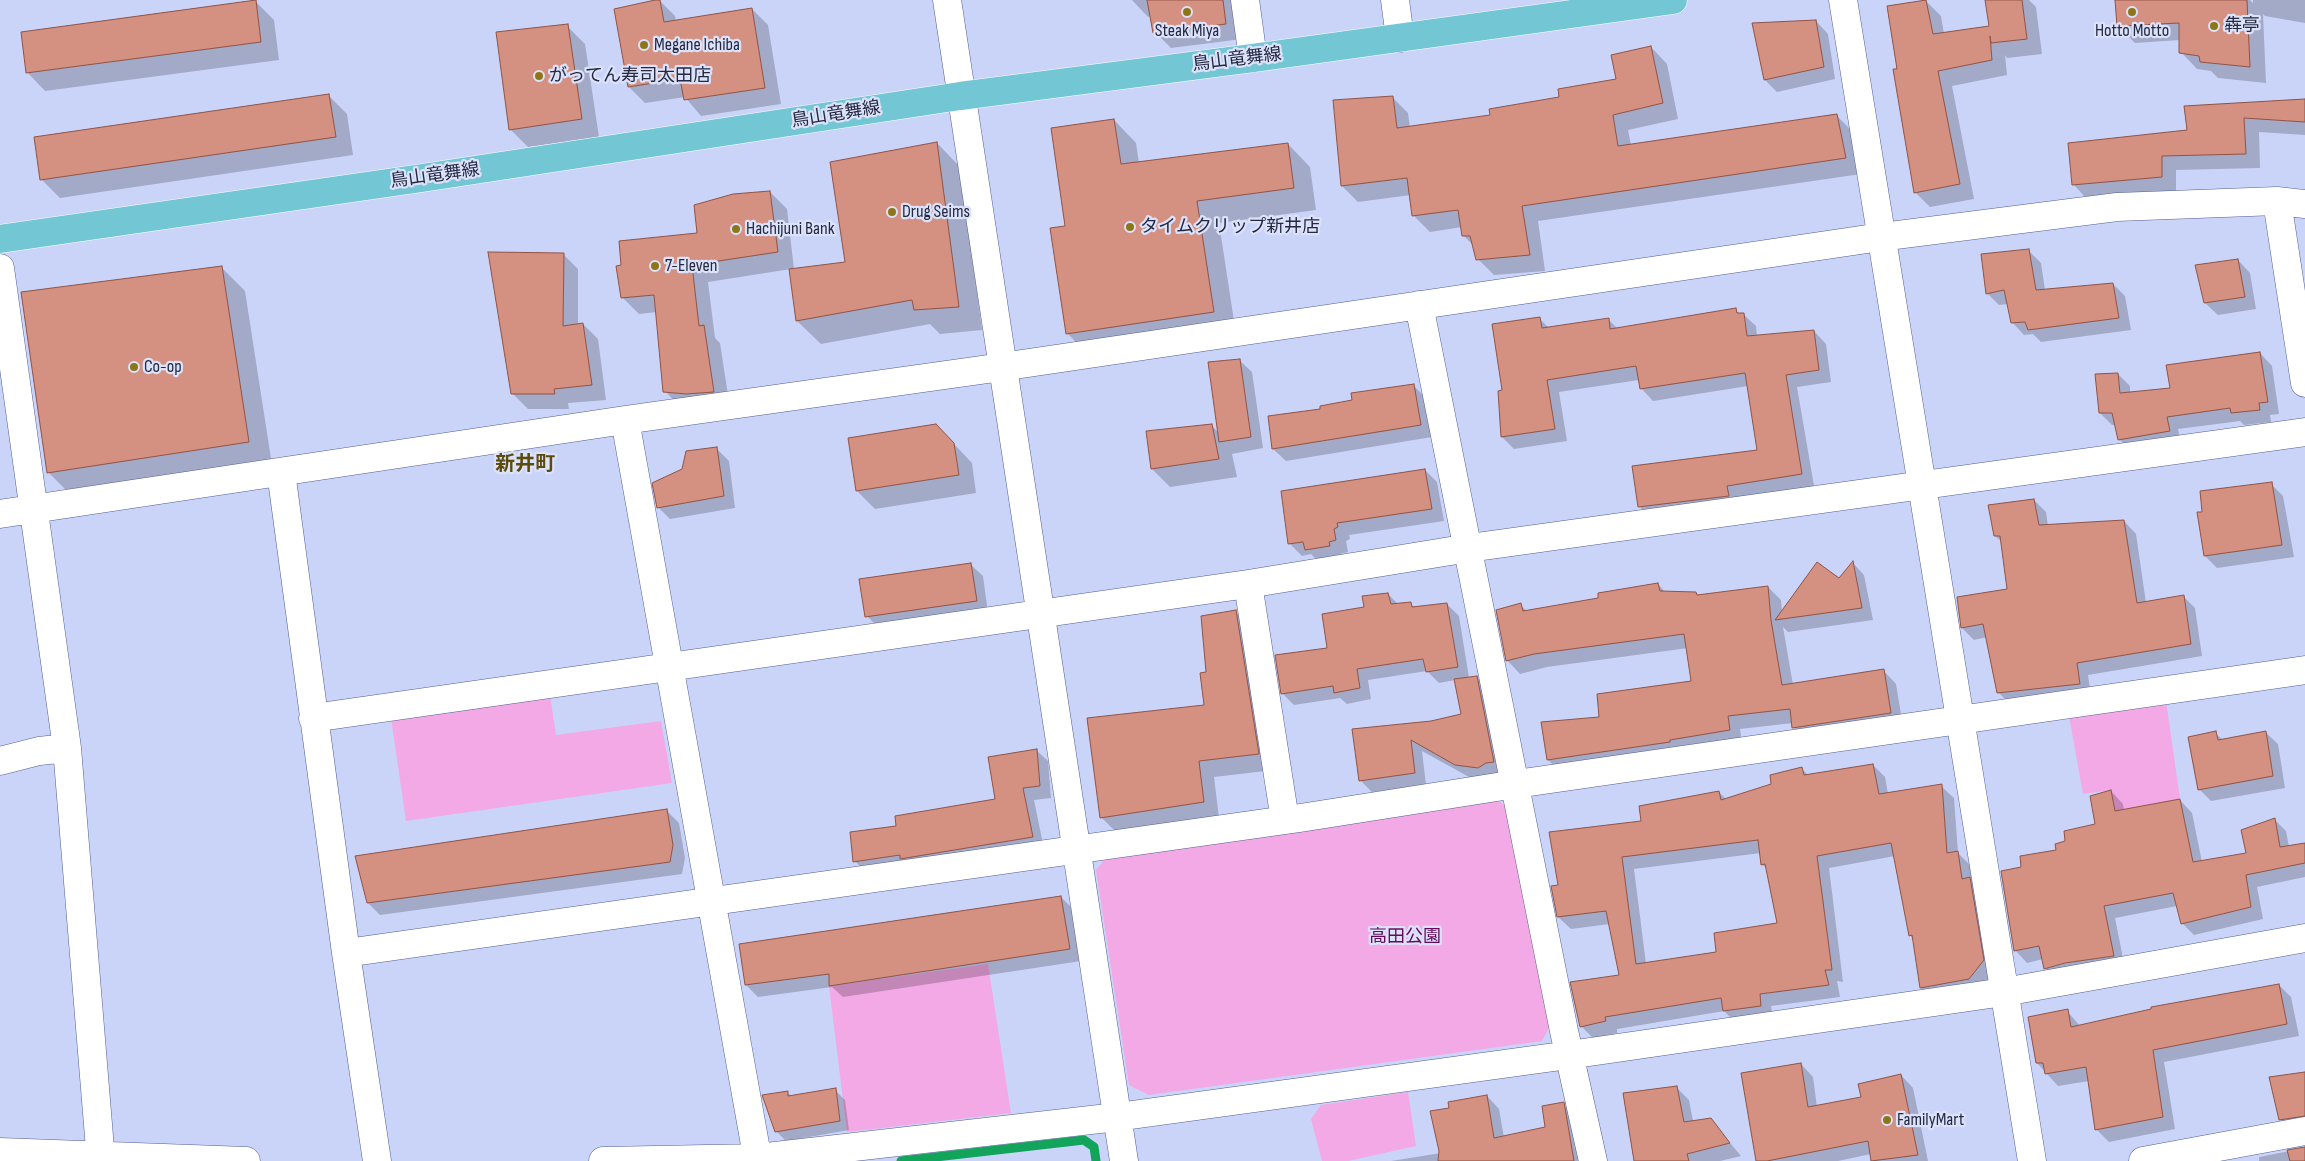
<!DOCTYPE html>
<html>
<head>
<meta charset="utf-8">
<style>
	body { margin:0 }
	canvas { display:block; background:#cad4f9 }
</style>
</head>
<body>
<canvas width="2305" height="1161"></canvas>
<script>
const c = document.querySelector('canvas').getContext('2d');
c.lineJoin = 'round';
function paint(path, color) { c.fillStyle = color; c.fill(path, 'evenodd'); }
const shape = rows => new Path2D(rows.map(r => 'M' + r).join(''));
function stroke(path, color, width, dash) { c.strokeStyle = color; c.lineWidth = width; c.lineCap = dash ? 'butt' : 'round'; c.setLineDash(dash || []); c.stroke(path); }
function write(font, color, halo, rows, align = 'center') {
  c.font = font + ' "Sofia Sans Condensed","Noto Sans JP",sans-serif'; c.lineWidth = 4.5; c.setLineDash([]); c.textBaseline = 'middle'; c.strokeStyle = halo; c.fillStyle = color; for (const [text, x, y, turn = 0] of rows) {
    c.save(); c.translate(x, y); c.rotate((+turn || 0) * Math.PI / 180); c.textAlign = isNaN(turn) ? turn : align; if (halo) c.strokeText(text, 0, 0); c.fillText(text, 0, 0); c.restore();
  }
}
paint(shape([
	[550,695,556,735,661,721,672,783,406,821,391,718],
	[2166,700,2180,799,2115,811,2111,790,2083,794,2069,716],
	[1495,799,1506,806,1550,1026,1542,1041,1149,1095,1129,1085,1096,870,1107,857],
	[988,964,1011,1113,847,1132,829,986],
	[1408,1092,1416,1146,1348,1161,1322,1161,1311,1119,1321,1105]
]), '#f3a9e5');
paint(shape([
	[659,0,675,16,676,21,752,9,768,25,781,104,701,116,685,97,645,103,629,87],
	[1132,0,1237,0,1242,39,1171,48,1155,32,1152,16,1148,17],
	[1986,0,2029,0,2036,7,2042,54,2007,58,2005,55,2007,75,1952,86,1974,199,1930,207,1915,192,1898,70,1926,1,1941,16,1944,34,1990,27],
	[2117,0,2250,0,2253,3,2253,0,2305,0,2305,23,2265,16,2263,14,2266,83,2218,78,2211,71,2197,69,2181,52,2180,40,2135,43,2118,26],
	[256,2,274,20,279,60,45,91,27,72],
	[1816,21,1828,34,1835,79,1777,92,1765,80],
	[567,26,585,44,599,137,528,147,510,129],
	[1651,47,1667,64,1678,119,1628,130,1631,145,1836,115,1852,131,1861,174,1538,221,1545,271,1494,275,1478,259,1474,246,1464,236,1462,227,1430,232,1414,216,1411,195,1358,202,1342,186,1392,97,1408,113,1410,128,1492,116,1617,80],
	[329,96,347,114,353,155,60,198,41,179],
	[2305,100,2305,135,2259,132,2260,168,2176,170,2176,192,2087,199,2073,184,2188,131],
	[1114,120,1136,143,1139,163,1288,144,1310,167,1316,210,1219,223,1236,334,1090,356,1068,334,1067,227],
	[937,143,960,167,982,330,940,334,930,324,821,344,797,321,791,269,708,282,715,338,720,343,730,408,681,408,665,391,657,312,639,314,622,297,698,234,770,192,787,209,794,269,846,263],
	[2028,250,2041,263,2045,290,2113,284,2125,296,2131,330,2041,342,2033,334,2024,335,2012,322,2008,304,1999,305,1987,293],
	[563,254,578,269,578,325,583,324,598,339,606,400,568,403,569,409,528,409,512,393],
	[2238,260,2250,273,2256,309,2218,315,2205,303],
	[221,267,245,291,272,465,72,496,48,472],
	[1735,310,1740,314,1743,314,1756,326,1757,336,1814,331,1826,344,1831,382,1797,387,1814,486,1652,519,1640,507,1758,451,1748,386,1653,401,1641,388,1639,380,1559,392,1567,441,1514,449,1502,437,1504,391,1540,319,1549,328,1608,319,1618,329],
	[2260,353,2272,366,2279,414,2270,415,2271,422,2244,425,2240,421,2178,429,2181,443,2131,451,2119,439,2116,425,2112,425,2100,413,2118,374,2130,386,2130,393,2172,389],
	[1239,360,1252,372,1263,448,1232,454,1237,477,1170,487,1152,469,1211,425,1219,433],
	[1414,386,1426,398,1432,437,1286,461,1273,449,1322,410],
	[954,444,972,463,976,493,875,509,857,491],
	[717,449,729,461,735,508,670,519,658,507,683,469],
	[1425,470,1437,482,1444,521,1349,535,1350,539,1346,541,1348,552,1340,554,1341,558,1319,562,1311,554,1302,556,1289,543],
	[2271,484,2283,496,2294,557,2217,568,2205,556,2204,513],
	[2034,500,2046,512,2048,526,2124,521,2136,534,2146,603,2183,596,2195,608,2202,656,2088,675,2091,696,2011,705,1998,692,1987,637,1974,640,1962,628,1958,598,2008,590,2003,543,1995,536],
	[1853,563,1864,575,1873,620,1788,632,1783,627,1793,685,1883,670,1896,684,1903,726,1807,741,1794,728,1793,723,1740,729,1742,743,1562,773,1548,760,1543,723,1601,718,1692,682,1688,648,1547,667,1520,674,1507,660,1520,605,1527,611,1600,599,1658,584,1666,593,1698,597,1768,587,1781,600,1782,612,1840,580],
	[970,564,983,576,988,613,879,628,867,616],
	[1388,594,1398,604,1410,603,1415,608,1447,604,1459,616,1469,678,1477,677,1489,689,1506,774,1490,779,1469,777,1422,751,1426,785,1372,792,1360,780,1431,722,1462,715,1455,680,1439,683,1427,671,1368,680,1371,699,1347,704,1340,698,1294,705,1282,693,1328,649,1366,608],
	[1236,612,1252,628,1274,770,1214,777,1219,818,1118,834,1102,818,1205,706,1207,673],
	[2265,732,2278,744,2285,788,2211,801,2199,789,2215,733,2223,740],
	[1036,750,1048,761,1051,798,1034,800,1044,849,866,873,855,861,996,800],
	[1873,765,1885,777,1888,794,1941,786,1954,798,1958,853,1970,865,1972,882,1982,891,1995,973,1982,991,1933,1000,1921,988,1913,939,1910,935,1895,856,1829,868,1843,982,1837,981,1840,997,1771,1006,1773,1018,1736,1023,1724,1011,1617,1029,1617,1033,1593,1038,1581,1026,1620,976,1610,924,1571,929,1558,917,1559,886,1642,822,1719,792,1726,799,1773,785,1802,769,1808,775],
	[1761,853,1762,864,1767,869,1779,924,1718,953,1646,964,1634,869],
	[2111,791,2123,804,2124,810,2180,800,2192,813,2202,862,2248,854,2274,819,2286,831,2289,847,2305,844,2305,877,2257,887,2263,919,2194,935,2182,923,2177,906,2115,918,2125,968,2058,980,2045,968,2043,959,2027,963,2015,950,2022,868,2057,851,2066,842,2096,825],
	[666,810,679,823,685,858,682,874,380,915,368,903],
	[1061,897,1073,909,1081,961,843,997,832,987,758,997,746,985],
	[2279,985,2291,997,2299,1036,2164,1062,2175,1129,2109,1142,2097,1130,2089,1081,2058,1086,2037,1063,2067,1011,2080,1026],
	[1801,1064,1813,1077,1817,1107,1862,1098,1901,1075,1913,1088,1928,1161,1872,1161,1871,1154,1838,1161,1757,1161],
	[2305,1074,2305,1129,2293,1131,2280,1119],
	[1677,1088,1689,1100,1693,1121,1710,1119,1741,1156,1720,1161,1635,1161],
	[835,1090,845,1100,849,1130,786,1141,776,1131,787,1092,791,1096],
	[1487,1096,1499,1109,1504,1138,1547,1127,1563,1104,1575,1116,1583,1161,1391,1161,1441,1153,1450,1109],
	[2305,1148,2305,1161,2259,1161,2259,1157]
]), '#0003');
stroke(shape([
	[901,1161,1084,1140,1094,1147,1096,1161]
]), '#12a45b', 9);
const building = shape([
	[256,0,261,42,26,73,21,32,256,0],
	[655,0,660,0,664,22,752,8,765,88,684,100,680,79,628,87,614,9,655,0],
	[1147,0,1223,0,1226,24,1153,33,1147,0],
	[1926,0,1933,34,1989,26,1985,0,2022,0,2027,39,1991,43,1990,36,1992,60,1938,71,1960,184,1914,193,1893,69,1897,69,1887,6,1926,0],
	[2115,0,2247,0,2250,67,2200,62,2199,56,2179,53,2179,23,2117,26,2115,0],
	[1816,20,1824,67,1764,80,1752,23,1816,20],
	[568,24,582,119,509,130,496,32,568,24],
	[1651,46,1663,103,1613,115,1618,146,1837,114,1846,158,1522,206,1530,255,1476,260,1470,236,1462,236,1458,210,1412,216,1407,178,1341,186,1333,100,1393,96,1397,128,1490,115,1489,109,1559,97,1558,89,1616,79,1611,55,1651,46],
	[329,94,336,137,40,180,34,137,329,94],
	[2305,99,2305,122,2244,118,2246,154,2162,156,2162,177,2072,185,2068,143,2187,130,2184,106,2305,99],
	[1114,119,1121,164,1288,143,1294,188,1197,201,1214,312,1066,334,1050,228,1065,226,1051,128,1114,119],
	[937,142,959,307,914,310,912,300,796,321,789,269,845,262,830,162,937,142],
	[770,191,778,252,692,265,699,326,704,325,714,392,686,394,663,392,654,295,621,298,616,266,621,265,619,241,697,233,694,205,733,194,770,191],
	[2029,249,2036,290,2113,283,2119,318,2028,330,2025,322,2011,323,2004,290,1986,294,1981,254,2029,249],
	[488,252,564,253,563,326,583,323,592,385,554,389,555,394,511,394,488,252],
	[2238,259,2245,297,2204,303,2195,265,2238,259],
	[222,266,249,442,47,473,21,292,222,266],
	[1736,308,1737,313,1744,313,1747,336,1814,330,1819,370,1786,375,1802,474,1727,486,1729,496,1638,507,1632,466,1757,450,1745,373,1640,389,1636,366,1547,380,1555,429,1501,437,1498,391,1502,390,1492,324,1540,317,1542,328,1609,318,1610,329,1736,308],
	[2260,352,2268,402,2259,403,2260,410,2231,413,2230,408,2167,417,2170,431,2118,440,2112,413,2099,413,2095,374,2118,373,2120,393,2170,388,2166,365,2260,352],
	[1240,359,1251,437,1219,442,1208,362,1240,359],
	[1414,384,1421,425,1272,449,1268,416,1320,409,1320,406,1352,400,1351,393,1414,384],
	[936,424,954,443,959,475,856,491,848,438,936,424],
	[1212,424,1219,459,1151,469,1146,431,1212,424],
	[717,447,724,496,657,508,652,483,682,469,686,451,717,447],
	[1425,469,1432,509,1337,523,1338,527,1334,529,1336,540,1329,542,1330,546,1305,550,1303,542,1288,544,1281,491,1425,469],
	[2272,482,2282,545,2204,556,2197,512,2202,512,2200,491,2272,482],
	[2034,499,2039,525,2124,520,2137,603,2184,595,2191,644,2077,663,2080,684,1997,693,1983,624,1961,628,1957,597,2007,589,2000,536,1994,536,1988,505,2034,499],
	[1853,561,1862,608,1775,620,1817,562,1839,578,1853,561],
	[971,563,977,601,865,617,859,579,971,563],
	[1658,583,1660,591,1696,592,1697,595,1768,586,1771,620,1782,685,1884,669,1891,713,1792,728,1790,709,1728,716,1730,730,1670,740,1670,742,1547,760,1541,722,1599,717,1597,694,1691,681,1684,634,1534,654,1506,661,1496,610,1521,603,1523,611,1598,598,1598,593,1658,583],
	[1388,593,1391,604,1411,602,1412,607,1447,603,1458,667,1426,672,1423,659,1357,669,1360,688,1334,693,1333,686,1281,694,1275,655,1327,648,1322,614,1364,607,1362,596,1388,593],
	[1236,610,1259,754,1199,761,1204,802,1100,818,1087,718,1204,705,1200,673,1206,672,1201,616,1236,610],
	[1477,676,1494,762,1486,763,1478,768,1455,765,1411,740,1415,773,1359,781,1352,729,1431,721,1461,714,1454,679,1477,676],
	[2216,731,2218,740,2266,731,2273,776,2198,790,2188,737,2216,731],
	[1037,749,1040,786,1023,788,1033,837,900,859,900,855,853,862,850,832,896,826,895,816,995,799,988,757,1037,749],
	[1873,764,1879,794,1942,784,1947,853,1958,851,1962,879,1970,877,1984,960,1969,979,1920,988,1912,935,1909,936,1891,843,1817,856,1832,970,1825,970,1829,985,1760,994,1761,1006,1723,1011,1721,998,1605,1017,1606,1021,1580,1027,1570,982,1619,975,1606,911,1557,917,1551,886,1558,885,1549,832,1641,821,1639,806,1719,791,1721,800,1771,784,1770,775,1802,767,1804,775,1873,764],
	[1758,840,1761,865,1765,864,1777,923,1714,933,1716,952,1636,964,1622,857,1758,840],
	[2111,790,2115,811,2180,799,2193,862,2246,853,2241,830,2275,818,2280,847,2305,843,2305,863,2246,875,2251,907,2181,924,2173,893,2104,906,2114,956,2065,963,2044,969,2039,946,2014,951,2001,871,2021,867,2020,856,2056,850,2055,844,2065,841,2064,831,2095,824,2090,796,2111,790],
	[667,809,673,845,670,862,367,903,355,856,667,809],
	[1061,896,1070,949,829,986,829,974,745,985,739,944,1061,896],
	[2279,984,2287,1024,2153,1050,2163,1117,2095,1130,2086,1067,2045,1074,2043,1063,2036,1063,2028,1017,2068,1009,2071,1027,2151,1009,2151,1007,2279,984],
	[1801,1063,1808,1107,1861,1097,1858,1084,1901,1074,1918,1155,1871,1161,1868,1141,1767,1161,1756,1161,1741,1073,1801,1063],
	[2305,1072,2305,1116,2279,1120,2269,1077,2305,1072],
	[1677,1086,1684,1122,1711,1118,1730,1143,1687,1154,1689,1161,1634,1161,1623,1093,1677,1086],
	[836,1088,840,1121,775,1132,762,1095,788,1091,788,1096,836,1088],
	[1487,1095,1494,1138,1545,1127,1542,1106,1564,1102,1574,1161,1438,1161,1439,1151,1430,1111,1449,1108,1448,1102,1487,1095],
	[2305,1147,2305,1161,2290,1161,2287,1150,2305,1147]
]);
paint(building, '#d49080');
stroke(building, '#915345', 1);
const minor = shape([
	[947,0,1124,1161],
	[1245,0,1253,58],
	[1395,0,1400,38],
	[1843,0,2032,1161],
	[2277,201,2305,383],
	[0,268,67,748,101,1161],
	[1419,305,1564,1031,1593,1161],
	[625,420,758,1161],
	[281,472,346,953,377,1161],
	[0,514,625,420,981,370,1881,237,2117,207,2277,201,2305,204],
	[1248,584,1285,820],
	[313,718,1248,584,1469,548,2305,432],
	[0,761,39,751,67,748],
	[346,953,1300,818,1516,784,2305,670],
	[0,1152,246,1161],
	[603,1161,758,1158,1117,1117,1569,1055,2004,992,2305,938],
	[2143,1161,2305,1131]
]);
const major = shape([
	[0,239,422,178,960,96,1253,58,1673,0]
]);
stroke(minor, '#535e94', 29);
stroke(major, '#fff', 29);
stroke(minor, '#fff', 28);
stroke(major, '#73c6d4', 28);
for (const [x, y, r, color] of [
	[1187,12,5,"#8d761a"],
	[2132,12,5,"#8d761a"],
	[2214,26,5,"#8d761a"],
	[644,45,5,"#8d761a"],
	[539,76,5,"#8d761a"],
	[892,212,5,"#8d761a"],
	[1130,227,5,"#8d761a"],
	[736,229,5,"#8d761a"],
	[655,266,5,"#8d761a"],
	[134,367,5,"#8d761a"],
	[1887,1120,5,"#8d761a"]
]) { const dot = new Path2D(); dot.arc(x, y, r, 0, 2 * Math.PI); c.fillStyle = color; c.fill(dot); stroke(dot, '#dbe2fa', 2); }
write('18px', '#242940', '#dbe2fa', [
	["犇亭",2224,26],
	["Steak Miya",1187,31,"center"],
	["Hotto Motto",2132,31,"center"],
	["Megane Ichiba",654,45],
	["がってん寿司太田店",549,76],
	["Drug Seims",902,212],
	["タイムクリップ新井店",1140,227],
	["Hachijuni Bank",746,229],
	["7-Eleven",665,266],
	["Co-op",144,367],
	["FamilyMart",1897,1120]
], 'left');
write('18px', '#242940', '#dbe2fa', [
	["鳥山竜舞線",1237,60,-7],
	["鳥山竜舞線",836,115,-9],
	["鳥山竜舞線",435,176,-8]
]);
write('18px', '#65095a', '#dbe2fa', [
	["高田公園",1405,937]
]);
write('bold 20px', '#5b4b0c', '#dbe2fa', [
	["新井町",525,465]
]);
</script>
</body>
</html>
